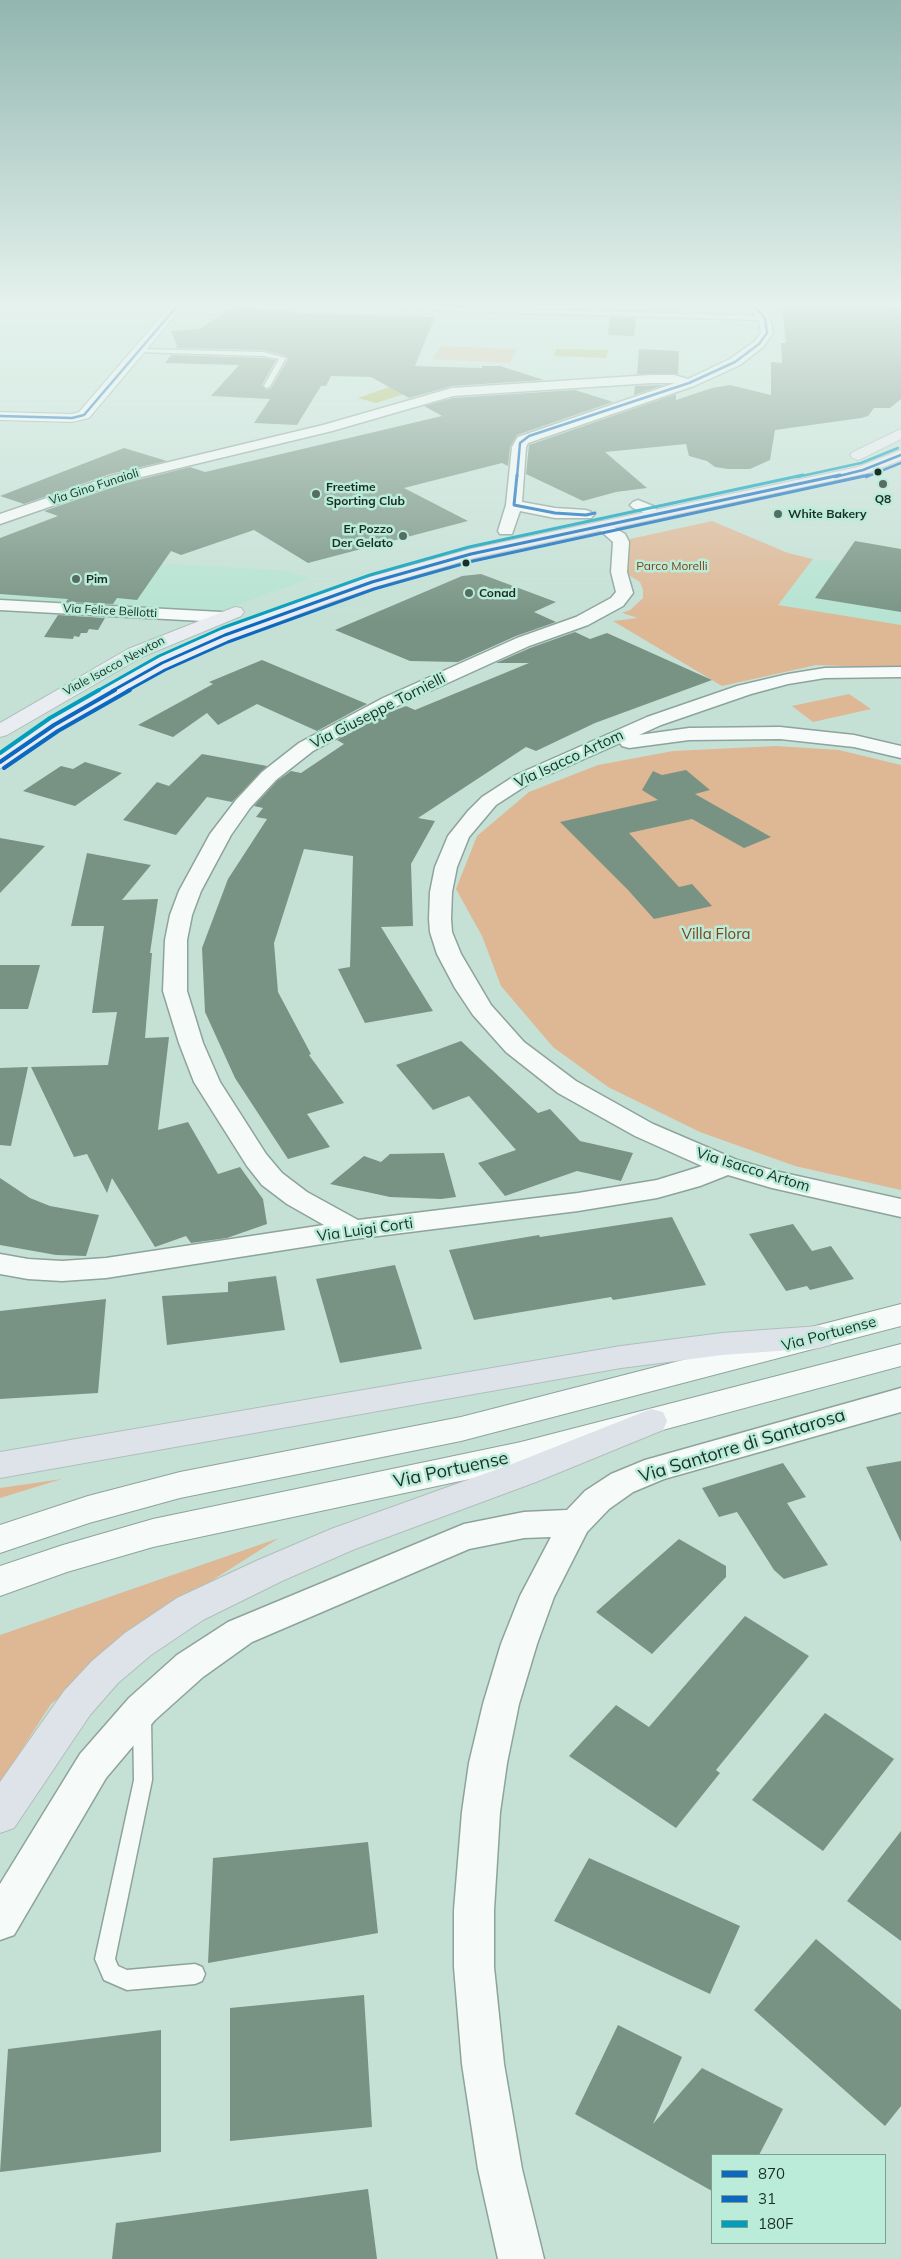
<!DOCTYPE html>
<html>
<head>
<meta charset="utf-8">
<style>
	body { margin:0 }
	#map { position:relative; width:901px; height:2259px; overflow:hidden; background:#c5e1d6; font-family:Mulish,sans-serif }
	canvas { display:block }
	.legend { position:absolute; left:711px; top:2154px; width:175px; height:90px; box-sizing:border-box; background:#baecd9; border:1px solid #7aa092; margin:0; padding:6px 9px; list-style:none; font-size:15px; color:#1a2e27 }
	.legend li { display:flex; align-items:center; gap:10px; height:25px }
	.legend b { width:25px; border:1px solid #7aa092 }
</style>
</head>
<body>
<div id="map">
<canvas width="901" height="2259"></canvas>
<ul class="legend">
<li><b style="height:6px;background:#0c69bf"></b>870</li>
<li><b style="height:6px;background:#0c69bf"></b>31</li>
<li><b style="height:6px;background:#039dbd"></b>180F</li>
</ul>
</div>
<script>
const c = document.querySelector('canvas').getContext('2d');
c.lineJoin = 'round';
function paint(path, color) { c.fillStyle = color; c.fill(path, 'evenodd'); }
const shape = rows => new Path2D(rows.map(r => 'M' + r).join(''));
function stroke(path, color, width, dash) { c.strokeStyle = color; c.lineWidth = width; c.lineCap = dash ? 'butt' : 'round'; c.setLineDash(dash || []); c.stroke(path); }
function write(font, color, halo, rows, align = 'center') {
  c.font = font + ' Mulish,sans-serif'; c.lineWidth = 5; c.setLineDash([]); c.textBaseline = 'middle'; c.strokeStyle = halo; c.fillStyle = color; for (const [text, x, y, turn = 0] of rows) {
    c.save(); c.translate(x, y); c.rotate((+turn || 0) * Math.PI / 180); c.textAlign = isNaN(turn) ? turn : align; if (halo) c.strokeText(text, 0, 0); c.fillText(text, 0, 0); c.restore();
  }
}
paint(shape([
	[0,554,279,570,311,578,221,611,0,601],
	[813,559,901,574,901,668,777,604]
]), '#b6e3d2');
paint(shape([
	[440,346,517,349,510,363,433,359],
	[712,521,788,553,813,559,778,605,901,625,901,668,816,665,722,686,613,621,638,618,622,613,630,610,643,598,643,590,640,582,625,573,630,539],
	[849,694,871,709,813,722,792,706],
	[776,746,839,750,901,765,901,1190,795,1166,700,1132,608,1087,553,1047,501,986,482,936,456,889,477,836,529,792,598,765,673,751],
	[62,1479,0,1498,0,1488],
	[279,1538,208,1583,51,1704,0,1783,0,1635]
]), '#deb795');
paint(shape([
	[556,349,608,350,606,358,554,356],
	[392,386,410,392,376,403,358,398]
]), '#b1b95c');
paint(shape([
	[782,305,901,307,901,399,890,408,874,408,868,416,861,418,775,430,770,460,750,469,728,469,715,467,707,461,689,456,686,444,605,452,647,488,616,492,583,501,526,474,529,445,676,394,676,400,712,388,730,385,771,395,771,362,782,363,781,343,786,343],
	[234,306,303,313,435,317,415,366,482,368,482,366,500,366,544,380,452,386,409,398,371,377,331,376,326,386,321,386,297,425,254,423,270,399,211,396,239,365,165,363,171,355,263,358,276,360,262,385,266,390,271,388,288,359,286,356,263,350,176,348,177,346,171,331,200,329],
	[610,317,636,318,634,336,608,335],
	[639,349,679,351,678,374,637,374],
	[664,385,634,395,635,386],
	[575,390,613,402,517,435,510,447,508,466,502,463,404,488,468,521,308,563,254,530,181,555,171,551,137,600,117,598,113,604,66,602,68,599,0,594,0,538,58,516,44,511,122,484,190,467,205,472,442,416,424,406,453,398],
	[124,448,167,461,110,474,24,504,0,496],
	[855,541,901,549,901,612,815,598],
	[481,574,556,602,534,612,556,622,516,636,458,662,410,661,335,630,462,576],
	[58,615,105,618,98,630,89,629,87,633,81,633,79,637,74,636,73,639,44,637],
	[575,632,590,639,607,633,712,680,595,723,536,751,526,747,418,818,435,821,411,864,413,926,381,927,433,1011,365,1023,338,969,350,967,353,856,304,849,274,943,278,992,311,1054,309,1055,344,1103,307,1114,330,1147,288,1159,235,1078,205,1012,202,948,228,879,267,819,256,817,263,808,254,806,277,781,291,771,301,773,344,744,337,740,388,713,406,706,415,710,529,663,496,663,530,648],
	[262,660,367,704,317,731,257,704,218,725,207,713,173,737,138,725,213,684,209,682],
	[202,754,267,766,232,802,207,797,176,835,123,820,157,782,169,786],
	[85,762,122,773,75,806,23,791,61,766,73,769],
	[686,770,710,790,695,794,771,837,744,848,692,819,629,833,679,887,692,884,712,906,654,919,628,890,560,822,658,800,642,790,653,771,662,775],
	[0,838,45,846,0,893],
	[87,853,151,865,122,900,158,899,150,953,152,953,145,1038,169,1037,158,1130,188,1122,218,1174,240,1167,263,1199,267,1224,227,1238,191,1243,186,1236,155,1247,112,1178,107,1193,87,1154,74,1157,31,1067,108,1065,117,1012,92,1013,104,926,71,926],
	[0,965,40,965,28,1009,0,1009],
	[461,1041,538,1113,550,1109,580,1141,633,1153,621,1181,577,1171,505,1196,478,1163,516,1150,469,1096,433,1110,396,1065],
	[28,1067,11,1146,0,1145,0,1068],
	[444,1153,456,1197,441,1199,390,1197,330,1184,364,1156,381,1162,390,1154],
	[0,1178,30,1198,50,1206,99,1215,86,1256,56,1255,0,1245],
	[672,1217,706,1285,613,1300,611,1297,474,1320,449,1250,539,1235,540,1237],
	[793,1224,812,1251,831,1246,854,1279,810,1290,807,1286,786,1291,749,1234],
	[395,1265,422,1349,340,1363,316,1279],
	[276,1276,285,1330,167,1345,162,1296,228,1292,228,1282],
	[106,1299,98,1393,0,1399,0,1311],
	[901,1461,901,1542,866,1467],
	[783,1463,806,1497,787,1503,828,1565,784,1579,774,1570,737,1512,719,1517,702,1488],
	[679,1539,726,1566,726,1577,652,1654,596,1612],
	[745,1616,809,1656,716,1770,720,1773,676,1828,569,1756,616,1705,649,1727],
	[825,1713,894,1759,823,1851,752,1800],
	[901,1831,901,1941,847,1901],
	[368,1842,378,1933,208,1963,213,1858],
	[589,1858,740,1926,710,1994,554,1921],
	[816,1939,901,2010,901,2106,885,2126,754,2010],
	[364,1995,372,2127,230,2141,230,2008],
	[618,2025,682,2057,653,2124,702,2068,783,2109,759,2155,712,2155,712,2191,575,2114],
	[161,2030,161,2152,0,2172,8,2049],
	[368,2189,377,2259,112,2259,116,2223]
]), '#789384');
const lane = shape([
	[322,305,381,305,765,316,768,318,765,320,325,307,322,305],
	[138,349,263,352,286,358,270,386,267,388,264,386,279,359,263,356,140,352,138,349],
	[142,1711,148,1714,151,1719,152,1780,115,1959,118,1966,127,1970,195,1964,202,1967,205,1974,202,1981,195,1984,127,1990,104,1980,95,1959,134,1780,133,1719,136,1714,142,1711]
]);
const street = shape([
	[747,305,759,305,769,315,773,333,763,347,740,365,694,386,528,443,526,447,522,502,555,508,586,510,591,512,594,515,591,518,555,518,520,511,512,534,500,534,498,531,506,505,512,447,516,440,518,437,675,383,651,383,453,396,332,431,121,482,0,524,0,514,111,476,323,425,452,388,651,375,674,375,688,379,730,359,755,341,761,333,759,319,747,305],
	[638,500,653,506,661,515,658,518,648,518,643,512,633,508,630,505,633,502,638,500],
	[603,521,625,534,629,542,627,572,633,593,623,606,588,625,529,646,397,706,313,751,276,780,250,808,231,835,201,891,192,915,187,940,187,991,203,1043,220,1082,266,1154,282,1173,307,1192,358,1220,578,1193,657,1180,702,1166,635,1136,558,1093,506,1052,473,1015,455,988,437,954,430,932,429,919,430,892,435,867,448,836,468,811,482,797,516,775,647,717,737,686,788,674,825,668,901,667,901,677,825,678,788,684,751,694,661,725,639,735,689,728,780,727,854,735,901,746,901,758,854,747,780,739,689,740,629,748,622,746,620,743,530,783,496,805,469,837,457,867,452,892,451,919,452,932,461,954,491,1005,524,1042,576,1081,653,1124,737,1160,775,1171,901,1199,901,1217,772,1188,728,1175,700,1186,657,1198,578,1211,354,1239,106,1278,62,1281,28,1279,0,1274,0,1254,28,1259,62,1261,106,1258,324,1225,287,1204,262,1185,247,1166,194,1082,179,1043,163,991,165,940,170,915,179,891,210,834,236,800,262,772,299,743,383,698,517,638,576,617,611,598,616,592,611,572,613,542,595,526,597,523,603,521],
	[0,600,221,612,227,613,230,617,227,621,221,622,0,610,0,600],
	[901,1388,901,1412,664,1479,633,1492,609,1509,587,1532,554,1597,537,1644,519,1704,507,1763,500,1812,494,1910,494,1967,504,2064,522,2169,544,2259,498,2259,478,2169,462,2064,454,1967,454,1910,462,1812,469,1763,483,1704,501,1644,520,1596,551,1537,524,1538,469,1549,252,1642,203,1677,155,1720,106,1778,14,1935,0,1940,0,1884,80,1754,129,1698,177,1655,228,1622,464,1524,524,1512,567,1510,585,1491,611,1474,645,1460,901,1388]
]);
const secondary = shape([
	[171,305,184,305,89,418,72,422,0,420,0,412,72,414,79,412,171,305],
	[901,1304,901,1326,461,1441,180,1498,89,1523,0,1553,0,1525,88,1496,180,1472,461,1417,901,1304],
	[901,1344,901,1366,521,1468,153,1547,67,1572,0,1596,0,1566,63,1545,153,1519,521,1442,901,1344]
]);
const primary = shape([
	[901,429,901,439,863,458,858,460,853,458,850,455,853,452,901,429],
	[901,450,901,460,868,473,474,558,378,586,331,602,232,639,169,667,61,729,7,766,0,768,0,753,47,721,155,659,218,631,319,594,366,578,471,549,825,474,858,467,901,450],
	[235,607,241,608,244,612,241,616,142,657,7,735,0,737,0,723,128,649,235,607]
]);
const highway = shape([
	[819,1326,830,1329,835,1337,830,1345,819,1348,722,1355,621,1368,0,1478,0,1452,621,1346,722,1333,819,1326],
	[651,1409,663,1412,667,1421,663,1430,536,1482,355,1549,282,1581,203,1620,151,1655,118,1683,90,1715,14,1828,0,1833,0,1782,64,1691,92,1661,125,1633,177,1598,256,1561,331,1529,512,1464,651,1409]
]);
stroke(lane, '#8da39b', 3);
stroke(street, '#8da39b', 3);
stroke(secondary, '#8da39b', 2);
stroke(primary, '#b0bfba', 2);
stroke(highway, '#b0bfba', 2);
paint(lane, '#f6faf9');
paint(street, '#f6faf9');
paint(secondary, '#f6faf9');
paint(primary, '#e9ecf0');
paint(highway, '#dee2e9');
stroke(shape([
	[0,416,72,418,84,415,178,305],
	[517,477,520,443,529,436,689,383,735,362,759,344,767,333,765,318,753,305],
	[835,477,863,470,901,455]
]), '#0c69bf', 2.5);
stroke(shape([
	[517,475,514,505,555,513,586,515,595,513],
	[112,691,162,663,225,635,372,582,471,554,840,475]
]), '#0c69bf', 3);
stroke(shape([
	[0,762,54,725,115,690]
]), '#0c69bf', 4);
stroke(shape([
	[866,477,901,463]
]), '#0c69bf', 2.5);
stroke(shape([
	[127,691,165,670,228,642,374,589,473,561,869,475]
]), '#0c69bf', 3);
stroke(shape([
	[4,768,58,731,130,690]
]), '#0c69bf', 4);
stroke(shape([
	[797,477,861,463,898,448]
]), '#039dbd', 2.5);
stroke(shape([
	[97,691,159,656,222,628,370,575,469,547,803,475]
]), '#039dbd', 3);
stroke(shape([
	[0,753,50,718,99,690]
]), '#039dbd', 4);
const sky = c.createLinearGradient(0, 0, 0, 621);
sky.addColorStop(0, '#92b6b0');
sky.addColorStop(0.49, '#e5f2ed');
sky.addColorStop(1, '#e5f2ed00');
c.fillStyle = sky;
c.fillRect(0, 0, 901, 621);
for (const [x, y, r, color] of [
	[878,472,4.5,"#1a2e27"],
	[883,484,5,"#566d64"],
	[316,494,5,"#566d64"],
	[778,514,5,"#566d64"],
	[403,536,5,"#566d64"],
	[466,563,4.5,"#1a2e27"],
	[76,579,5,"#566d64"],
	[469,593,5,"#566d64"]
]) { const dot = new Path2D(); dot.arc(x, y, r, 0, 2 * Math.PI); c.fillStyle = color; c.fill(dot); stroke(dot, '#baecd9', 2); }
write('12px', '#1a2e27', '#baecd9', [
	["Via Gino Funaioli",94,487,-18],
	["Via Felice Bellotti",110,611,3],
	["Viale Isacco Newton",114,666,-28]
]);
write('bold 12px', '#1a2e27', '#baecd9', [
	["Freetime",326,487],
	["Sporting Club",326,501],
	["Q8",883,499,"center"],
	["White Bakery",788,514],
	["Er Pozzo",393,529,"right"],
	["Der Gelato",393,543,"right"],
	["Pim",86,579],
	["Conad",479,593]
], 'left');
write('12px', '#814017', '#baecd9', [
	["Parco Morelli",672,566]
]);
write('15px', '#1a2e27', '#baecd9', [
	["Via Giuseppe Tornielli",378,711,-27],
	["Via Isacco Artom",569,759,-25],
	["Via Isacco Artom",753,1170,17],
	["Via Luigi Corti",365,1230,-8],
	["Via Portuense",829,1334,-15]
]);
write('15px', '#814017', '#baecd9', [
	["Villa Flora",716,934]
]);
write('18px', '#1a2e27', '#baecd9', [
	["Via Santorre di Santarosa",742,1446,-17],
	["Via Portuense",451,1470,-12]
]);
</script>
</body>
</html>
